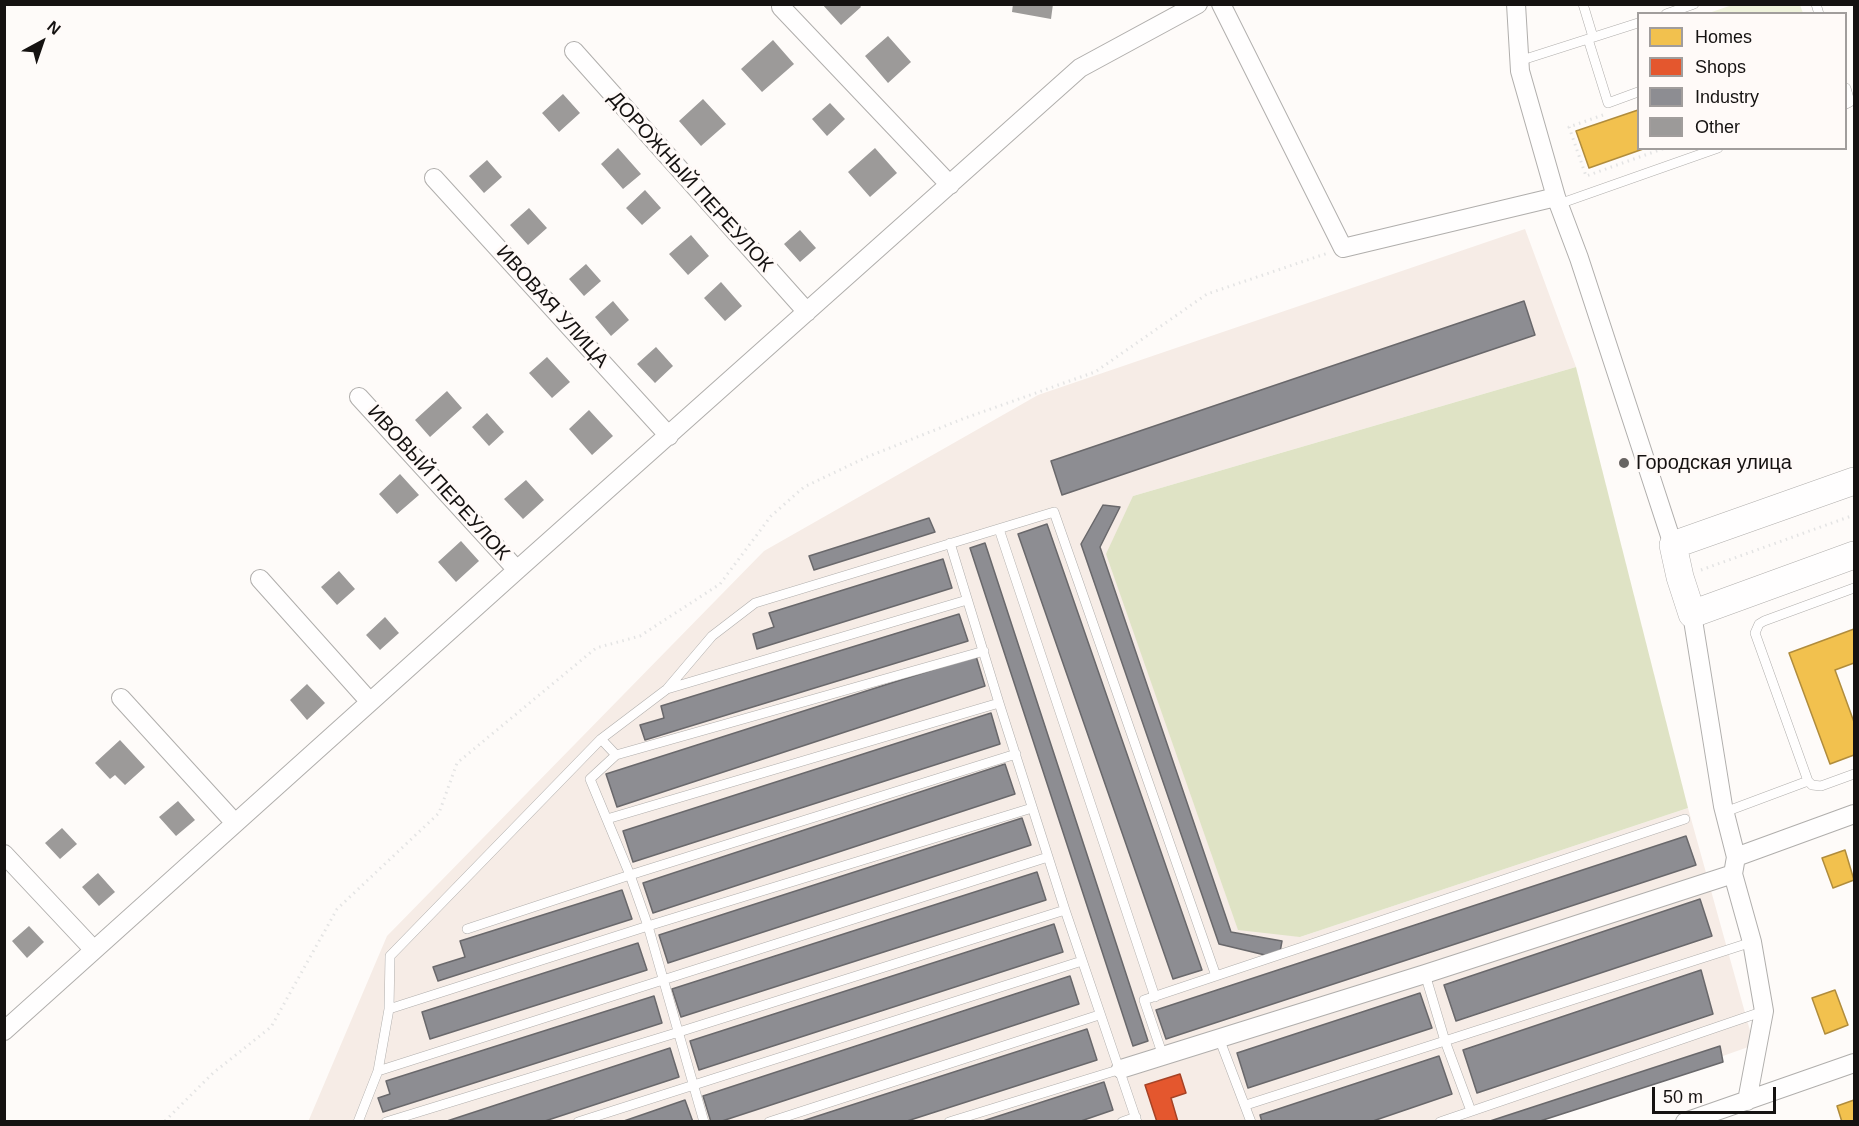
<!DOCTYPE html>
<html>
<head>
<meta charset="utf-8">
<style>
	body { margin:0 }
	#map { position:relative; width:1859px; height:1126px; overflow:hidden; background:#fefbf9; font-family:Helvetica,sans-serif }
	canvas { display:block }
	.frame { position:absolute; inset:0; border:6px solid #151211; pointer-events:none }
	.legend { position:absolute; left:1637px; top:12px; width:210px; height:138px; box-sizing:border-box; background:#fffaf8; border:2px solid #a19d9c; margin:0; padding:8px 10px; list-style:none; font-size:18px; color:#151211 }
	.legend li { display:flex; align-items:center; gap:12px; height:30px }
	.legend b { width:30px; border:2px solid #a19d9c }
	.north { position:absolute; left:12px; top:12px; width:60px; height:60px; -webkit-text-stroke:4px #fffaf8; paint-order:stroke; rotate:40deg; font-size:16px; font-weight:700; line-height:24px; text-align:center; color:#151211 }
	.north::after { content:''; display:block; margin:auto; width:21px; height:27px; background:#151211; clip-path:polygon(50% 0,100% 100%,50% 72%,0 100%) }
	.scale { position:absolute; left:1652px; top:1087px; width:124px; height:27px; box-sizing:border-box; border:3px solid #151211; border-top:0; padding-left:8px; font-size:18px; line-height:21px; white-space:nowrap; color:#151211; -webkit-text-stroke:4px #fffaf8; paint-order:stroke }
</style>
</head>
<body>
<div id="map">
<canvas width="1859" height="1126"></canvas>
<div class="frame"></div>
<ul class="legend">
<li><b style="height:16px;background:#f2c14e"></b>Homes</li>
<li><b style="height:16px;background:#e4572e"></b>Shops</li>
<li><b style="height:16px;background:#8d8d92"></b>Industry</li>
<li><b style="height:16px;background:#9c9a99"></b>Other</li>
</ul>
<div class="north">N</div>
<div class="scale">50 m</div>
</div>
<script>
const c = document.querySelector('canvas').getContext('2d');
c.lineJoin = 'round';
function paint(path, color) { c.fillStyle = color; c.fill(path, 'evenodd'); }
const shape = rows => new Path2D(rows.map(r => 'M' + r).join(''));
function stroke(path, color, width, dash) { c.strokeStyle = color; c.lineWidth = width; c.lineCap = dash ? 'butt' : 'round'; c.setLineDash(dash || []); c.stroke(path); }
function write(font, color, halo, rows, align = 'center') {
  c.font = font + ' Helvetica,sans-serif'; c.lineWidth = 6; c.setLineDash([]); c.textBaseline = 'middle'; c.strokeStyle = halo; c.fillStyle = color; for (const [text, x, y, turn = 0] of rows) {
    c.save(); c.translate(x, y); c.rotate((+turn || 0) * Math.PI / 180); c.textAlign = isNaN(turn) ? turn : align; if (halo) c.strokeText(text, 0, 0); c.fillText(text, 0, 0); c.restore();
  }
}
paint(shape([
	[1525,229,1576,367,1133,496,1300,937,1688,808,1754,1045,1536,1122,308,1122,387,936,764,551,1038,395]
]), '#f6ece6');
paint(shape([
	[1735,4,1800,5,1803,13,1709,13]
]), '#eff2db');
paint(shape([
	[1576,367,1688,808,1300,937,1238,930,1106,554,1133,496]
]), '#dfe3c5');
const homes = shape([
	[1638,110,1638,148,1646,148,1589,168,1576,131,1638,110],
	[1854,629,1854,663,1835,670,1854,722,1854,755,1830,764,1789,653,1854,629],
	[1845,850,1854,880,1833,888,1822,858,1845,850],
	[1835,990,1848,1025,1825,1034,1812,998,1835,990],
	[1854,1100,1854,1122,1842,1122,1837,1106,1854,1100]
]);
paint(homes, '#f2c14e');
stroke(homes, '#b08c3c', 1.5);
const shops = shape([
	[1180,1074,1186,1093,1171,1098,1178,1122,1157,1122,1145,1085,1180,1074]
]);
paint(shops, '#e4572e');
stroke(shops, '#a64225', 1.5);
const industry = shape([
	[1524,301,1535,335,1062,495,1051,461,1524,301],
	[1103,505,1120,507,1100,547,1231,932,1282,941,1280,952,1265,955,1219,944,1081,544,1103,505],
	[929,518,935,532,814,570,809,556,929,518],
	[1047,524,1202,970,1173,979,1018,534,1047,524],
	[985,543,1148,1041,1133,1046,970,548,985,543],
	[943,559,952,588,757,649,753,634,774,627,769,613,943,559],
	[959,614,968,641,645,740,640,725,664,718,661,706,959,614],
	[976,656,985,686,617,807,606,774,976,656],
	[991,713,1000,744,633,862,623,831,991,713],
	[1005,764,1015,794,653,913,643,883,1005,764],
	[1022,818,1031,845,668,963,659,935,1022,818],
	[1686,836,1696,865,1166,1039,1156,1010,1686,836],
	[1037,872,1046,900,681,1017,672,989,1037,872],
	[622,890,632,919,438,981,433,967,465,957,460,941,622,890],
	[1700,899,1712,936,1456,1021,1444,985,1700,899],
	[1054,924,1063,952,699,1070,690,1041,1054,924],
	[638,943,647,970,430,1039,422,1012,638,943],
	[1701,970,1713,1014,1477,1093,1463,1050,1701,970],
	[1070,976,1079,1004,719,1122,711,1122,703,1096,1070,976],
	[1420,993,1432,1028,1248,1088,1237,1053,1420,993],
	[654,996,662,1023,383,1112,378,1098,390,1094,386,1081,654,996],
	[1087,1029,1097,1060,904,1122,799,1122,1087,1029],
	[1720,1046,1723,1062,1537,1122,1487,1122,1720,1046],
	[670,1048,679,1077,542,1122,444,1122,670,1048],
	[1439,1056,1452,1094,1370,1122,1262,1122,1260,1115,1439,1056],
	[1104,1082,1113,1110,1078,1122,980,1122,1104,1082],
	[685,1100,693,1122,621,1122,685,1100]
]);
paint(industry, '#8d8d92');
stroke(industry, '#69686b', 1.5);
paint(shape([
	[822,4,859,4,861,7,841,25],
	[1013,4,1053,4,1051,19,1012,12],
	[888,36,911,62,888,83,865,56],
	[773,40,794,64,762,92,741,69],
	[563,94,580,113,559,132,542,113],
	[703,99,726,124,701,146,679,121],
	[830,103,845,119,827,136,812,119],
	[618,148,641,174,623,189,601,164],
	[875,148,897,173,870,197,848,172],
	[487,160,502,177,484,193,469,176],
	[645,190,661,208,642,225,626,208],
	[529,208,547,228,528,245,510,225],
	[800,230,816,248,800,262,784,244],
	[691,235,709,256,688,275,669,254],
	[586,264,601,281,584,296,569,279],
	[721,282,742,306,725,321,704,298],
	[613,301,629,320,611,336,595,317],
	[656,347,673,366,655,383,637,364],
	[547,357,570,382,552,398,529,373],
	[447,391,462,408,430,437,415,420],
	[589,410,613,436,592,455,569,429],
	[487,413,504,432,489,446,472,427],
	[400,474,419,495,397,514,379,494],
	[526,480,544,500,523,519,504,499],
	[461,541,479,561,456,582,438,562],
	[339,571,355,589,337,605,321,587],
	[385,617,399,633,380,650,366,635],
	[307,684,325,703,307,720,290,700],
	[120,740,145,767,125,785,115,775,110,779,95,763],
	[178,801,195,820,176,836,159,817],
	[62,828,77,844,60,859,45,843],
	[98,873,115,892,99,906,82,887],
	[29,926,44,942,27,958,12,941]
]), '#9c9a99');
const service = shape([
	[1583,4,1593,37],
	[1816,4,1819,14],
	[1666,14,1694,4],
	[1588,39,1608,103,1638,92],
	[1519,61,1638,23],
	[1846,88,1850,102,1846,104],
	[1559,204,1718,148],
	[999,529,1155,997],
	[950,543,999,703,1065,910,1137,1122],
	[667,689,967,600],
	[601,739,616,755,984,651],
	[616,755,590,779,630,875,648,926,704,1122],
	[1808,781,1755,633,1759,624,1764,621,1854,588],
	[1725,812,1808,781,1812,785,1821,786,1854,774],
	[607,819,999,703],
	[467,929,630,875,1016,754],
	[1425,974,1445,1041,1471,1111],
	[389,1009,648,926,1032,808],
	[1219,1038,1251,1122],
	[1163,1056,1144,1000,1685,819],
	[378,1071,1048,857],
	[1246,1105,1752,942],
	[358,1122,378,1071,389,1009,390,956,601,739,667,689,712,636,755,603,1054,512,1216,976],
	[386,1122,679,1032,1065,910],
	[578,1122,1082,961],
	[769,1122,1099,1015],
	[949,1122,1121,1069],
	[1122,1122,1136,1117],
	[1440,1122,1764,1011]
]);
const minor = shape([
	[1221,4,1343,248,1556,197],
	[1516,4,1520,71,1556,197,1579,258,1673,545],
	[781,7,950,185],
	[574,51,807,312],
	[434,178,669,436],
	[359,397,517,570],
	[260,579,370,702],
	[1692,614,1723,806,1736,857,1733,874,1752,942,1764,1011,1747,1101],
	[121,698,235,823],
	[4,854,94,950],
	[1736,857,1854,814],
	[4,1031,517,570,1080,68,1198,4],
	[1121,1069,1425,974,1733,874],
	[1685,1122,1854,1063]
]);
const secondary = shape([
	[1854,481,1673,545,1680,577,1692,614,1854,555]
]);
stroke(service, '#b0aeac', 10);
stroke(minor, '#b0aeac', 20);
stroke(secondary, '#b0aeac', 28);
stroke(shape([
	[1603,115,1569,127,1586,176,1665,148],
	[1701,570,1854,515],
	[165,1121,213,1073,271,1027,337,909,439,813,457,763,596,648,640,636,720,584,771,516,804,487,867,457,965,418,1095,372,1207,294,1328,253]
]), '#e4e4e4', 3, [1.5, 4.5]);
stroke(service, '#fffefe', 9);
stroke(minor, '#fffefe', 18);
stroke(secondary, '#fffefe', 27);
for (const [x, y, r, color] of [
	[1624,463,6,"#676462"]
]) { const dot = new Path2D(); dot.arc(x, y, r, 0, 2 * Math.PI); c.fillStyle = color; c.fill(dot); stroke(dot, '#fffaf8', 2); }
write('20px', '#151211', '#fffaf8', [
	["ДОРОЖНЫЙ ПЕРЕУЛОК",690,182,48],
	["ИВОВАЯ УЛИЦА",552,307,48],
	["ИВОВЫЙ ПЕРЕУЛОК",438,483,48]
]);
write('20px', '#151211', '#fffaf8', [
	["Городская улица",1636,463]
], 'left');
</script>
</body>
</html>
